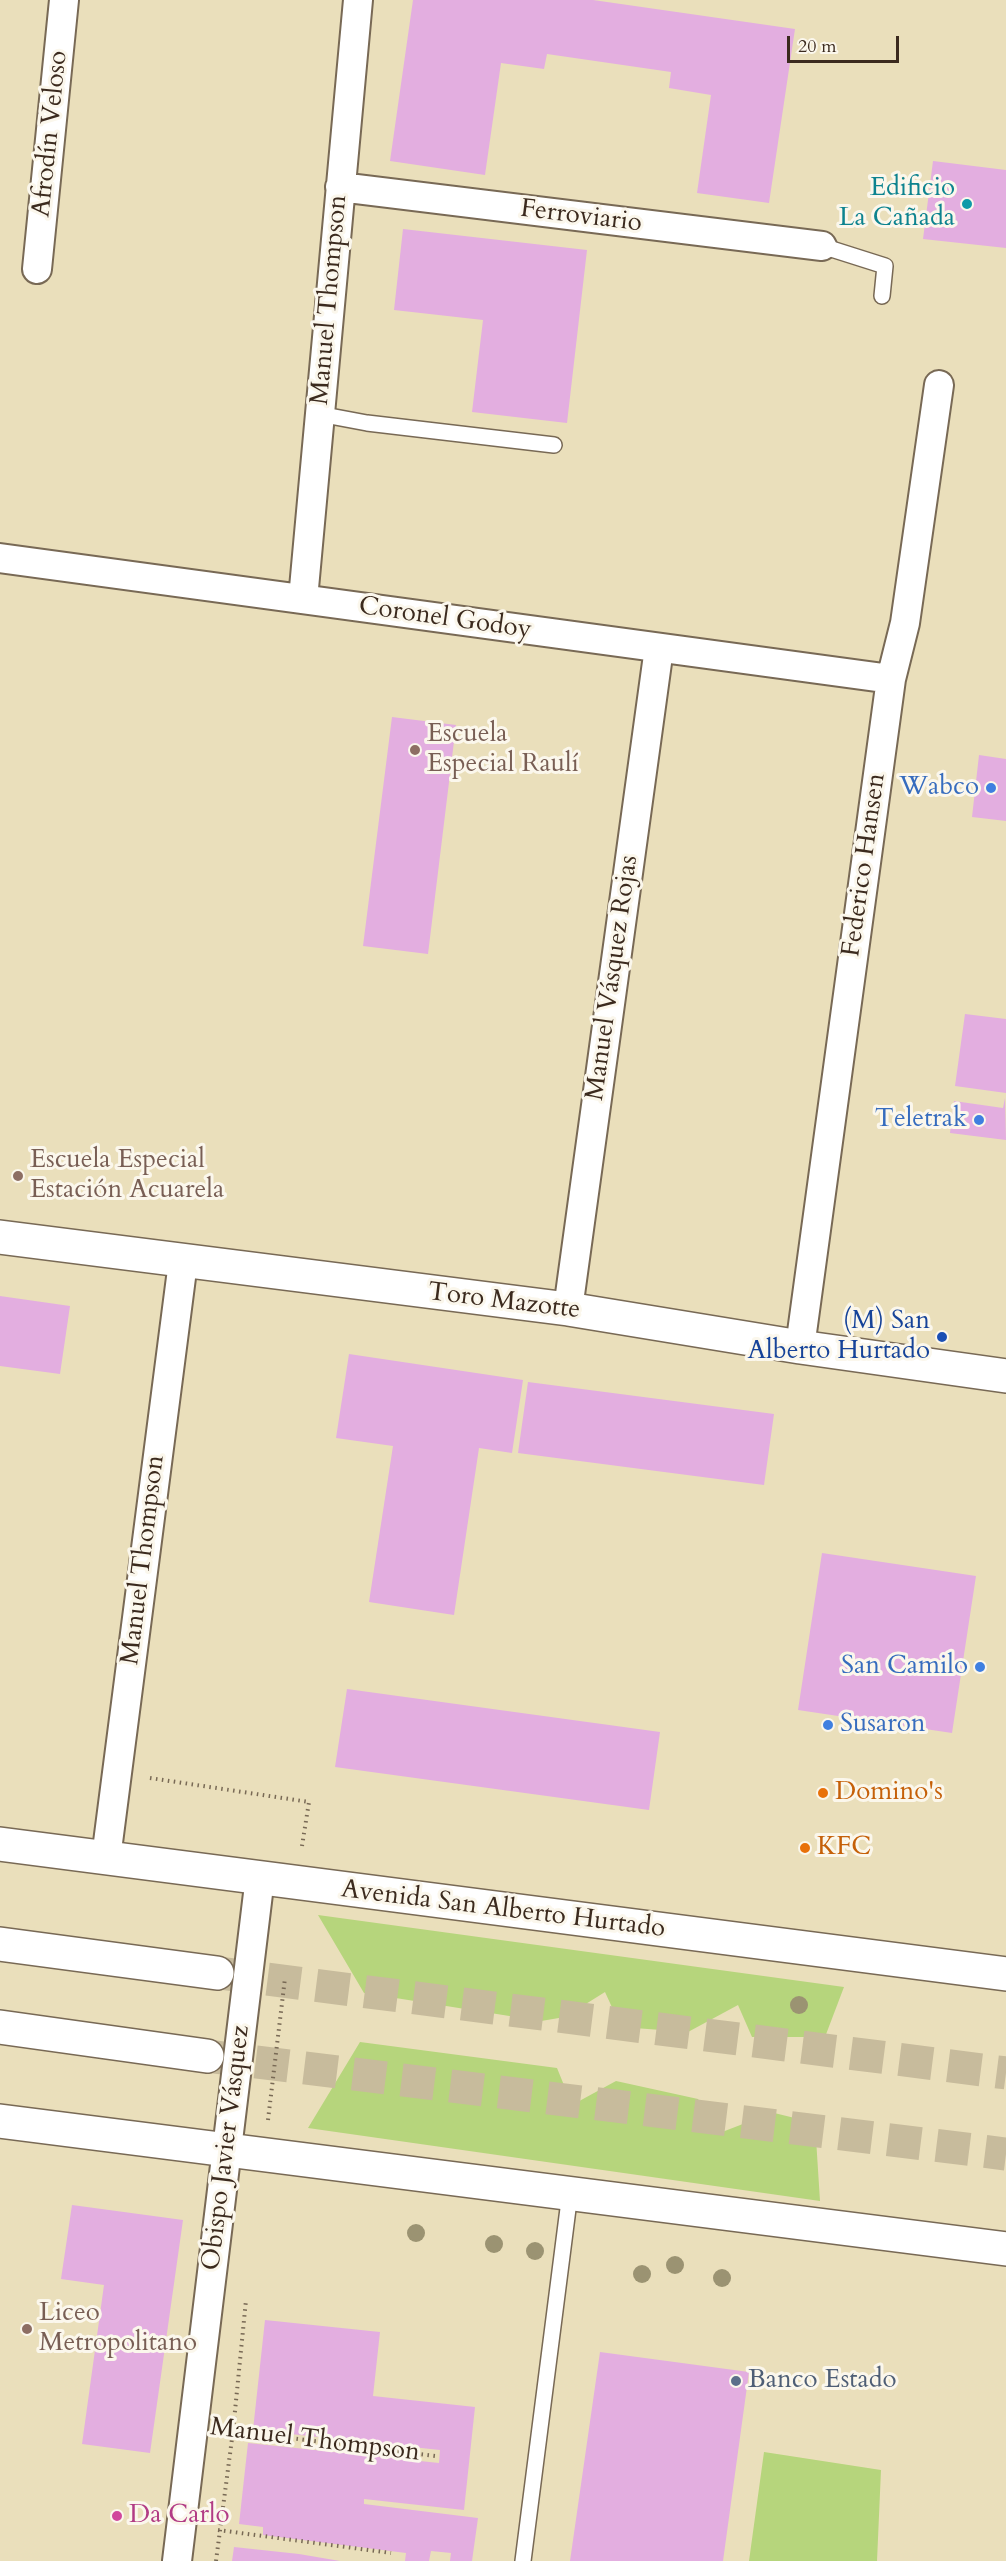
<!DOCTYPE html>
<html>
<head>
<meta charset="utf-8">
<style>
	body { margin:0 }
	#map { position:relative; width:1006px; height:2561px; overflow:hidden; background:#eadfbb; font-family:Cardo,serif }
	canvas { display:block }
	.scale { position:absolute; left:787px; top:36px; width:112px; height:27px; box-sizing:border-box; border:3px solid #3b2a1e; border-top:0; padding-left:8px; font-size:18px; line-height:21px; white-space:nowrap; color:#3b2a1e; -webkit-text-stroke:4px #fbf7ec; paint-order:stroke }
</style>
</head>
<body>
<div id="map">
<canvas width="1006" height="2561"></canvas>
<div class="scale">20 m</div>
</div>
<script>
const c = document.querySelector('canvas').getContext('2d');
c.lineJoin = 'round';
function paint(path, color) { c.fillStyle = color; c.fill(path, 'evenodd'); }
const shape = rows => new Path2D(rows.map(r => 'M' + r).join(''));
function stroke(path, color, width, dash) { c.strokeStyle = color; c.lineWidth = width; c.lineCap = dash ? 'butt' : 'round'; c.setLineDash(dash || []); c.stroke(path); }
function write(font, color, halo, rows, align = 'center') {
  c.font = font + ' Cardo,serif'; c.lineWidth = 6; c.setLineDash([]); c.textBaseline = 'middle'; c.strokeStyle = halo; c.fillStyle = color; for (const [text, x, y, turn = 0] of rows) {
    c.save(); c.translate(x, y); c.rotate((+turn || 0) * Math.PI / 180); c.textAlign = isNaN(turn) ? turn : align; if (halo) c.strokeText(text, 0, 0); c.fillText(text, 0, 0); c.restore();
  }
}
paint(shape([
	[318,1915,844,1987,825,2037,752,2037,738,2005,688,2032,621,2027,605,1992,565,2017,541,2021,364,1993],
	[360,2042,557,2068,572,2105,616,2081,698,2099,717,2134,761,2117,758,2109,815,2123,820,2201,308,2128],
	[764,2452,881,2470,877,2561,749,2561]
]), '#b6d57c');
paint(shape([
	[413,0,593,0,795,29,769,203,697,193,711,95,669,88,671,72,547,54,544,69,501,63,485,175,390,161],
	[933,161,1006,170,1006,248,923,239],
	[403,229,587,250,567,423,472,412,483,320,394,310],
	[392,717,456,725,428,954,363,946],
	[979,755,1006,759,1006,821,972,817],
	[965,1014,1006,1019,1006,1093,955,1086],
	[1005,1098,1006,1140,950,1133,954,1101,1003,1108],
	[0,1296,70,1306,60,1374,0,1366],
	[349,1354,523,1380,512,1453,479,1448,454,1615,369,1602,393,1446,336,1438],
	[528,1382,774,1414,764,1485,518,1453],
	[822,1553,976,1576,952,1733,798,1710],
	[347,1689,660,1732,649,1810,335,1767],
	[72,2205,183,2220,150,2453,82,2444,104,2285,61,2279],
	[265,2320,380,2332,373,2396,475,2407,464,2510,364,2499,364,2504,478,2518,472,2561,450,2561,451,2553,431,2551,429,2561,405,2561,406,2553,263,2535,263,2527,239,2524,248,2443,439,2463,440,2450,253,2430],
	[600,2352,749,2372,723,2561,570,2561],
	[234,2547,299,2554,340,2561,232,2561]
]), '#e3aee0');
stroke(shape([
	[219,1973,1006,2073],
	[207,2056,1006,2154]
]), '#c7bb9c', 33, [33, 16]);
const lane = shape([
	[822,246,885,266,882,296],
	[319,414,367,423,554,445],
	[523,2561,570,2193]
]);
const street = shape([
	[340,187,822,246],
	[37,269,64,0],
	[0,558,891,679],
	[303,599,358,0],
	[568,1309,659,648],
	[800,1347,891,679,905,623,939,385],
	[106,1858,183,1262],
	[177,2561,260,1877]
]);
const secondary = shape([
	[0,1237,568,1309,800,1347,1006,1376]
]);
const primary = shape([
	[0,1844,1006,1974],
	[0,2121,1006,2249]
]);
const highway = shape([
	[0,1944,217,1973],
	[0,2027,207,2056]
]);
stroke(lane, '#786955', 18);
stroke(street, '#786955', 32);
stroke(secondary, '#786955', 36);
stroke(primary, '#786955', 36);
stroke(highway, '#786955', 36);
stroke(shape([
	[150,1778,309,1802,302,1846],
	[268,2120,285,1978],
	[225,2430,435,2456],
	[218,2530,391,2553],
	[216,2561,233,2431,246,2300]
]), '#786955', 4, [1.5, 4.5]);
stroke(lane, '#fff', 15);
stroke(street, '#fff', 28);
stroke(secondary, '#fff', 33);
stroke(primary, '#fff', 33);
stroke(highway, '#fff', 33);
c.fillStyle = '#9b9372';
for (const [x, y] of [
	[799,2005],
	[416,2233],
	[494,2244],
	[535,2251],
	[675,2265],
	[642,2274],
	[722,2278]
]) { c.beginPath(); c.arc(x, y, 9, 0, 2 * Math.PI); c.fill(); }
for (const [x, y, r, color] of [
	[967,204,6,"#0f9aa8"],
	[415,750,6,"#8d6e63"],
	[991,788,6,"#3f7fe0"],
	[979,1120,6,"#3f7fe0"],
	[18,1176,6,"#8d6e63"],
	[942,1337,6,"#1a4fb4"],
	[980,1667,6,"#3f7fe0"],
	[828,1725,6,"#3f7fe0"],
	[823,1793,6,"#e8710a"],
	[805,1848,6,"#e8710a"],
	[27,2329,6,"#8d6e63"],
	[736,2381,6,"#5c6f8a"],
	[117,2516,6,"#d1479c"]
]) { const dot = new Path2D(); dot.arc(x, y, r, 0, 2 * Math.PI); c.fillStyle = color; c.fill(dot); stroke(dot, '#fbf7ec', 2); }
write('26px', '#3b2a1e', '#fbf7ec', [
	["Afrodín Veloso",51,134,-84],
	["Ferroviario",581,217,7],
	["Manuel Thompson",330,300,-85],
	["Coronel Godoy",445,619,8],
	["Federico Hansen",865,865,-82],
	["Manuel Vásquez Rojas",613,978,-82],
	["Toro Mazotte",504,1302,7],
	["Manuel Thompson",144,1560,-83],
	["Avenida San Alberto Hurtado",503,1910,7],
	["Obispo Javier Vásquez",227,2148,-83],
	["Manuel Thompson",315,2441,7]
]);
write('26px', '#0d838f', '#fbf7ec', [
	["Edificio",955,189],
	["La Cañada",955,219]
], 'right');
write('26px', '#785e54', '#fbf7ec', [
	["Escuela",427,735],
	["Especial Raulí",427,765],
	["Escuela Especial",30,1161],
	["Estación Acuarela",30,1191],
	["Liceo",39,2314],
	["Metropolitano",39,2344]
], 'left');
write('26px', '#366cbe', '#fbf7ec', [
	["Wabco",979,788],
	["Teletrak",967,1120],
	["San Camilo",968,1667],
	["Susaron",840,1725,"left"]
], 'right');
write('26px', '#164399', '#fbf7ec', [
	["(M) San",930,1322],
	["Alberto Hurtado",930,1352]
], 'right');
write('26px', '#c56008', '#fbf7ec', [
	["Domino's",835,1793],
	["KFC",817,1848]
], 'left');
write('26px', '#4e5e75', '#fbf7ec', [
	["Banco Estado",748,2381]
], 'left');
write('26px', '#b23c85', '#fbf7ec', [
	["Da Carlo",129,2516]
], 'left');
</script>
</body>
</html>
